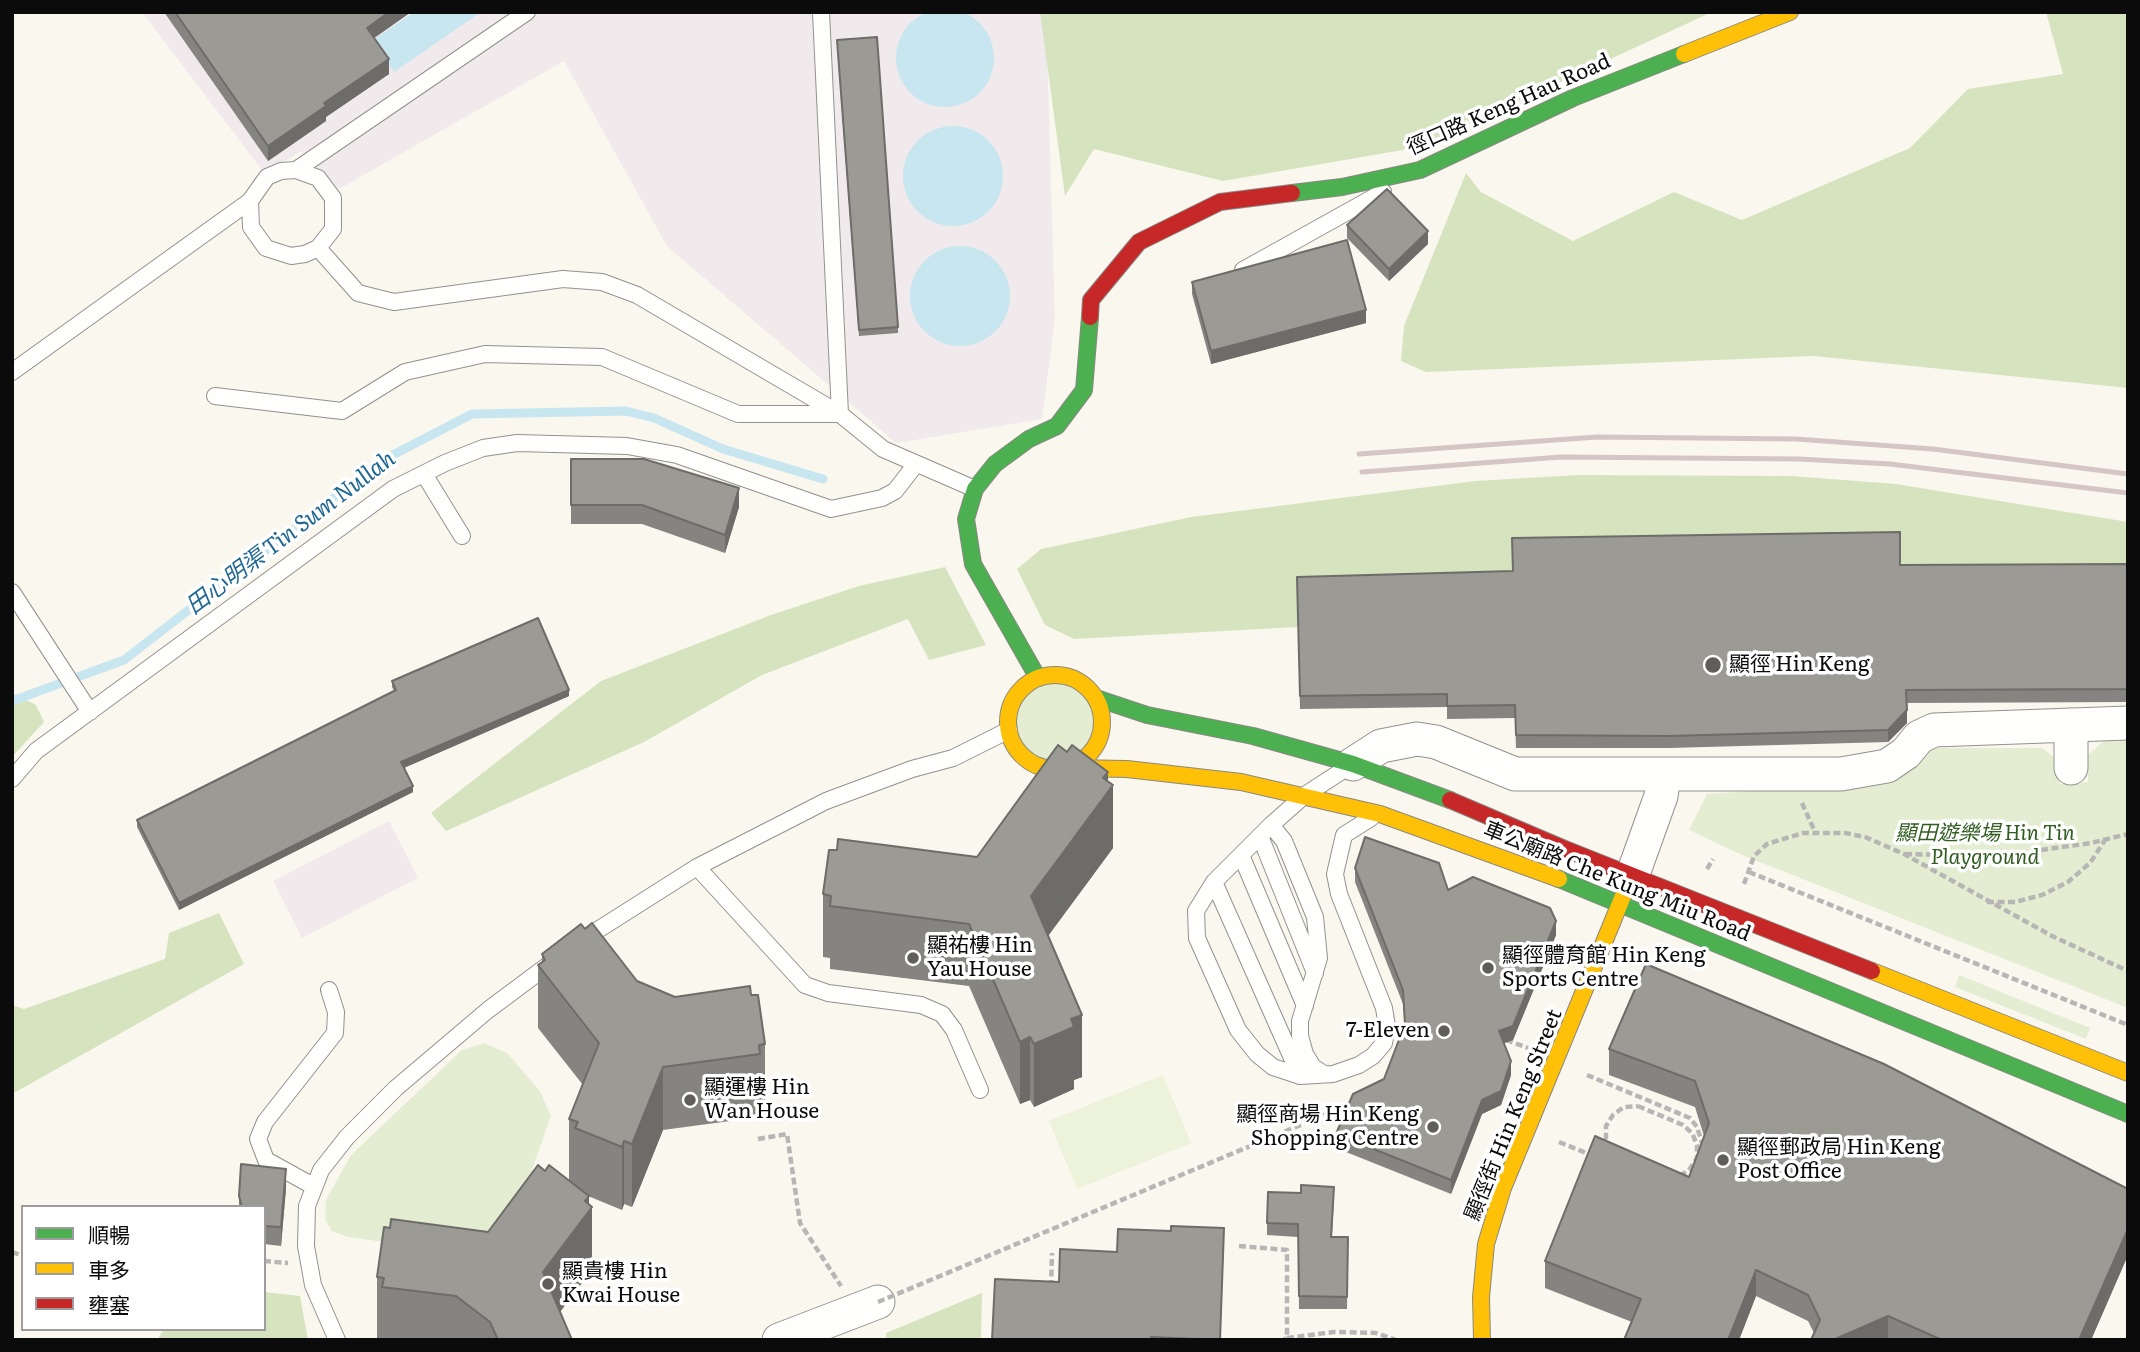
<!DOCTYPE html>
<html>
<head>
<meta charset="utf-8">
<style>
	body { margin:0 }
	#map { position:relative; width:2140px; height:1352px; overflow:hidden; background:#faf7ef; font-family:Literata,"Noto Sans TC",serif }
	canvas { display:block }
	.frame { position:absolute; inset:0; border:14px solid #0b0b0b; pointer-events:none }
	.legend { position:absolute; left:21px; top:1205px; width:245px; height:126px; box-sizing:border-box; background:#fff; border:2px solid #9d9d9d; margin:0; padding:9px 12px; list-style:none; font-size:21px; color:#0b0b0b }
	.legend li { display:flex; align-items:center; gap:14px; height:35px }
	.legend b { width:35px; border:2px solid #9d9d9d }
</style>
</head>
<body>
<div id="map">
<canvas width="2140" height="1352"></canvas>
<div class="frame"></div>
<ul class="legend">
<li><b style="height:9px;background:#4caf50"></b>順暢</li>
<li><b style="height:9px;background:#ffc107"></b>車多</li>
<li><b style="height:9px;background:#c62828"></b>壅塞</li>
</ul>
</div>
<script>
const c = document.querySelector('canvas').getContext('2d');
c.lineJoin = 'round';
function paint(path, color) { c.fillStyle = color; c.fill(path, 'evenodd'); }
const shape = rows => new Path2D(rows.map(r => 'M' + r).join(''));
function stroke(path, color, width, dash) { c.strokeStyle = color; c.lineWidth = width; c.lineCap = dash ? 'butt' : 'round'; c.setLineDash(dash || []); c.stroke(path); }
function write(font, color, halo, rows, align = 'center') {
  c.font = font + ' Literata,"Noto Sans TC",serif'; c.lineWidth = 7; c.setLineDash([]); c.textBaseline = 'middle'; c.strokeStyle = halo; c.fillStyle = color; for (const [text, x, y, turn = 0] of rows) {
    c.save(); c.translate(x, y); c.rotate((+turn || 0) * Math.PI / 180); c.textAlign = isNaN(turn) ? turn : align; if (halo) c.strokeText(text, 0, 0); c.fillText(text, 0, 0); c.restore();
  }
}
paint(shape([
	[142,12,1046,12,1055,319,1042,419,896,443,667,246,564,61,339,189,301,151,265,174],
	[389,821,418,878,302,938,273,881]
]), '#f0eaec');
paint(shape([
	'1014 721a41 41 0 1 1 82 0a41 41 0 1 1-82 0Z',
	[2128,738,2128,1008,1742,855,1689,830,1707,794,1895,781,1932,748,2042,748,2059,761,2060,784,2088,782,2088,755,2106,739],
	[1959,975,2090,1028,2086,1039,1955,987],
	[484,1043,507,1053,540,1091,551,1116,529,1178,485,1239,449,1251,348,1237,332,1231,325,1219,326,1200,351,1155,462,1050]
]), '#e4edd1');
paint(shape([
	[1040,12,1712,12,1420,147,1223,181,1094,149,1065,196],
	[2046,12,2128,12,2128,388,1814,356,1426,372,1401,361,1404,326,1466,173,1481,192,1573,241,1674,192,1742,220,1910,148,1968,89,2063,74],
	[1579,475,1791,476,1896,484,2128,522,2128,576,1512,551,1513,584,1298,627,1074,639,1045,625,1017,569,1041,549,1191,517,1475,481],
	[945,567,986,645,929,660,908,619,762,675,644,742,446,831,431,813,601,681,771,615,859,586],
	[12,693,36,705,44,722,12,757],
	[219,913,244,964,12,1094,12,1005,24,1009,165,959,169,933],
	[264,1292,300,1296,308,1340,157,1340,164,1329,264,1329],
	[982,1293,981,1340,886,1340,886,1333]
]), '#d5e4bf');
paint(shape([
	[1163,1075,1191,1143,1077,1189,1049,1121]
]), '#edf2da');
paint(shape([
	'896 58a49 49 0 1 1 98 0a49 49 0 1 1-98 0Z',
	[414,12,481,12,394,72,373,40],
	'903 176a50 50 0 1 1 100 0a50 50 0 1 1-100 0Z',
	'910 296a50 50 0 1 1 100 0a50 50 0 1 1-100 0Z'
]), '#c8e6f0');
stroke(shape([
	[12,701,124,660,381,461,472,414,626,411,654,418,723,449,823,479]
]), '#c8e6f0', 9);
const lane = shape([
	[527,12,296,170,318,178,333,198,333,229,318,248,358,293,394,302,563,279,602,282,637,295,840,414,883,449,975,489],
	[821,12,840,414],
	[250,201,251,227,266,248,291,256,305,254,318,248],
	[1243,270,1383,192],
	[12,372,250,201,267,177,281,171,296,170],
	[215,396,342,411,405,372,485,354,602,357,738,414,838,414],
	[424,474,462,536],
	[12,592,90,712],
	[1348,767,1305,795,1271,825,1214,882,1196,911,1197,938,1238,1030,1257,1054,1273,1067,1300,1076,1333,1074,1359,1065,1373,1056,1384,1043,1387,1026,1384,1008,1339,894,1335,874,1344,835,1371,818],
	[12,779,36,751,393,489,445,463,483,448,517,443,627,446,677,455,831,509,882,498,895,491,916,464],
	[1271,825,1284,841,1315,917,1319,958,1300,1021,1300,1036,1305,1054,1313,1067,1324,1074],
	[1260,836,1315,973],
	[1241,855,1305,1006],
	[697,867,805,985,828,993,921,1005,942,1014,954,1030,980,1090],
	[1214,882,1300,1076],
	[582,940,697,867,826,801,912,769,953,758,1009,730],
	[313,1186,266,1160,258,1139,265,1122,335,1033,336,1012,329,990],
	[337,1340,313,1285,306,1246,307,1206,321,1170,347,1137,396,1088,488,1010,555,960]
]);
const street = shape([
	[2071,725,2071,768],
	[1353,764,1381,746,1417,739,1436,742,1515,774,1841,774,1887,766,1906,753,1919,737,1934,730,2128,723],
	[1633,874,1661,796,1664,776],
	[779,1340,878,1302]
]);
const fast = shape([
	[1292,193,1342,187,1420,170,1573,98,1684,54],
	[1038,678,973,564,966,519,975,489,995,464,1029,439,1057,426,1084,390,1090,317],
	[1096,698,1147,715,1253,736,1353,764,1450,800],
	[1559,879,2128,1114]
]);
const slow = shape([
	[1684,54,1790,12],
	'1008 722a47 47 0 1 1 94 0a47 47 0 1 1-94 0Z',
	[1070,768,1127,769,1241,782,1380,814,1559,879],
	[1872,971,2128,1073],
	[1482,1340,1481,1297,1486,1244,1503,1188,1630,879]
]);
const jam = shape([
	[1090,317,1091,300,1139,242,1220,202,1292,193],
	[1450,800,1565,849,1872,971]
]);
stroke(lane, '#93918e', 18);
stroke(street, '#93918e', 35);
stroke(fast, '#898884', 18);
stroke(slow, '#898884', 18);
stroke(jam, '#898884', 18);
stroke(shape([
	[1802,803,1815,832],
	[1905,854,1998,856,2091,843,2128,834],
	[1707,869,1713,859],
	[1749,872,2128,1025],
	[1744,884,1754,856,1767,844,1803,833,1845,833,1865,837,1904,854,2052,936,2128,971],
	[1987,902,2015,902,2042,895,2068,882,2090,863,2105,840],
	[1506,1040,1528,1048],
	[1587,1075,1690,1118,1697,1127,1703,1146],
	[1638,1106,1683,1125,1692,1133,1697,1145,1697,1158,1689,1170,1677,1177,1663,1178,1612,1151,1606,1139,1606,1126,1613,1115,1624,1107,1638,1106],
	[758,1139,787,1134,800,1223,841,1286],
	[1559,1142,1591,1155],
	[1239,1246,1287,1250,1287,1338,1283,1340],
	[12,1252,23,1256],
	[264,1261,288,1263],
	[1051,1287,1052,1253],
	[1287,1338,1334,1332,1376,1333,1396,1340]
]), '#b7b6b5', 4.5, [7, 3.5]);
stroke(lane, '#fefefd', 16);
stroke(street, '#fefefd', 33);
stroke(fast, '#4caf50', 16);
stroke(slow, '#ffc107', 16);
stroke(jam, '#c62828', 16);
stroke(shape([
	[1359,454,1597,437,1796,439,1933,449,2128,474],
	[1362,472,1561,457,1799,459,1890,464,2128,493]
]), '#d5c5c5', 5);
stroke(shape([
	[878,1302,1353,1103]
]), '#b7b6b5', 4.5, [7, 3.5]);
paint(shape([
	[164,12,411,12,374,38,389,74,326,117,326,121,268,161],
	[837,46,898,327,898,333,859,336],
	[1347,225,1428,244,1389,281,1347,238],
	[1192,282,1366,323,1211,364,1192,294],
	[571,459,739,507,725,553,642,524,571,524],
	[2128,564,2128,702,1906,703,1907,723,1888,742,1669,748,1516,748,1515,718,1447,719,1447,707,1300,709,1297,577,1900,565],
	[392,681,569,696,404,768,413,792,179,910,137,827,137,820,394,691,392,687],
	[1108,782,1113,848,1048,936,1082,1077,1074,1080,1074,1089,1034,1107,1030,1100,1020,1104,969,986,830,969,830,958,823,957,823,894,837,850,977,857],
	[1355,868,1448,890,1556,935,1513,1040,1504,1043,1511,1075,1501,1105,1482,1114,1451,1194,1336,1148,1336,1134,1384,1079,1405,1026,1403,1004,1355,882],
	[585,929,637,981,675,997,751,995,765,1044,765,1107,760,1108,760,1117,663,1130,632,1207,624,1204,622,1210,588,1196,592,1270,560,1312,572,1340,377,1340,377,1277,488,1232,545,1171,569,1181,569,1119,583,1085,538,1028,538,965,542,962,542,954],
	[1609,1049,2128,1189,2128,1255,2091,1340,1811,1340,1814,1333,1808,1321,1756,1296,1739,1340,1624,1340,1632,1322,1545,1288,1545,1261,1689,1177,1704,1136,1695,1107,1609,1075],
	[286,1188,281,1246,264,1244,264,1207,239,1207,239,1196],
	[1334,1199,1332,1237,1348,1237,1347,1309,1299,1309,1298,1237,1267,1235,1267,1223],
	[1224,1242,1220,1340,992,1340,1059,1282,1117,1252]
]), '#868480');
paint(shape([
	[389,12,411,12,367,43,367,28],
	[389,59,389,74,326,117,326,121,268,161,268,146,324,103],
	[1428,231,1428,244,1389,281,1389,269],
	[1366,310,1366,323,1211,364,1211,351],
	[739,488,739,507,725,553,725,535],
	[569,690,569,696,401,769,401,762],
	[1907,710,1907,723,1888,742,1888,730],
	[1108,772,1108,791,1113,785,1113,848,1031,959,1031,896,1103,778],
	[413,786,413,792,179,910,179,903],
	[1556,921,1556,935,1513,1040,1499,1045,1499,1031],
	[1082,1015,1082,1077,1074,1080,1074,1089,1034,1107,1034,1044,1071,1019],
	[1030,1037,1030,1100,1020,1104,1020,1042],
	[1511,1061,1511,1075,1501,1105,1482,1114,1451,1194,1451,1180,1482,1100],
	[663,1067,663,1130,632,1207,632,1144],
	[624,1141,624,1204,622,1210,622,1147],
	[286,1169,286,1188,281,1246,281,1227],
	[589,1196,589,1212,592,1207,592,1270,543,1334,543,1272],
	[2128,1229,2128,1255,2091,1340,2079,1340],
	[1756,1270,1756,1296,1739,1340,1728,1340],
	[1888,1316,1888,1340,1833,1340]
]), '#6d6c68');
const building = shape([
	[175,12,389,12,367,28,389,59,324,103,326,106,268,146,175,12],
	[877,37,898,327,859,330,837,40,877,37],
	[1387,189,1428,231,1389,269,1347,225,1387,189],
	[1347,240,1366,310,1211,351,1192,282,1347,240],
	[571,459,644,459,739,488,725,535,642,505,571,505,571,459],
	[1900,532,1900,565,2128,564,2128,689,1906,690,1907,710,1888,730,1669,736,1516,735,1515,705,1447,706,1447,694,1300,696,1297,577,1513,571,1512,538,1900,532],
	[538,618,569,690,401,762,413,786,179,903,137,820,396,690,392,681,538,618],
	[1058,745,1067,752,1072,745,1108,772,1103,778,1113,785,1031,896,1082,1015,1071,1019,1074,1027,1034,1044,1030,1037,1020,1042,969,924,830,906,831,896,823,894,829,850,837,850,838,839,977,857,1058,745],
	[1365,837,1439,863,1448,890,1473,877,1550,908,1556,921,1513,1026,1499,1031,1511,1061,1501,1091,1482,1100,1451,1180,1336,1134,1353,1094,1384,1079,1405,1024,1403,990,1355,868,1365,837],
	[592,923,637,981,675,997,750,986,751,995,758,995,765,1044,759,1045,760,1054,663,1067,632,1144,624,1141,622,1147,575,1128,578,1122,569,1119,599,1043,538,965,545,960,542,954,581,924,585,929,592,923],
	[1646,964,1884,1064,2128,1189,2128,1229,2079,1340,1942,1340,1888,1316,1833,1340,1811,1340,1820,1320,1808,1295,1756,1270,1728,1340,1624,1340,1641,1299,1545,1261,1595,1136,1689,1177,1709,1123,1695,1081,1609,1049,1646,964],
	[241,1164,286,1169,281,1227,264,1226,264,1207,242,1207,239,1196,241,1164],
	[538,1165,545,1171,549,1165,589,1196,585,1201,592,1207,543,1272,572,1340,498,1340,490,1322,456,1296,382,1287,384,1278,377,1277,384,1227,390,1228,391,1219,488,1232,538,1165],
	[1301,1185,1334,1187,1331,1237,1348,1237,1347,1297,1299,1296,1298,1224,1267,1223,1268,1192,1301,1193,1301,1185],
	[1171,1226,1224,1228,1220,1340,1151,1337,1151,1340,992,1340,995,1279,1059,1282,1060,1249,1117,1252,1118,1229,1171,1231,1171,1226]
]);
paint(building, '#9c9a95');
stroke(building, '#6d6c68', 2);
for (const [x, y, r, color] of [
	[1713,665,9,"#5f5e5b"],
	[913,958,7,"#5f5e5b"],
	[1488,968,7,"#5f5e5b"],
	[1444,1031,7,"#5f5e5b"],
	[690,1100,7,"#5f5e5b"],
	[1433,1127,7,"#5f5e5b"],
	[1723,1160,7,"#5f5e5b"],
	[548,1284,7,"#5f5e5b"]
]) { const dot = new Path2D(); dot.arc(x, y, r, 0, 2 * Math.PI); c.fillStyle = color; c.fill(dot); stroke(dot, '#fff', 2.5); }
write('21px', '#0b0b0b', '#fff', [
	["徑口路 Keng Hau Road",1509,105,-24],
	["車公廟路 Che Kung Miu Road",1617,882,22],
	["顯徑街 Hin Keng Street",1514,1115,-68]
]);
write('21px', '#0b0b0b', '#fff', [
	["顯徑 Hin Keng",1729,665],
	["顯祐樓 Hin",927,946],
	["Yau House",927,970],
	["顯徑體育館 Hin Keng",1502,956],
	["Sports Centre",1502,980],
	["7-Eleven",1430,1031,"right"],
	["顯運樓 Hin",704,1088],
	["Wan House",704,1112],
	["顯徑商場 Hin Keng",1419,1115,"right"],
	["Shopping Centre",1419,1139,"right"],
	["顯徑郵政局 Hin Keng",1737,1148],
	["Post Office",1737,1172],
	["顯貴樓 Hin",562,1272],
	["Kwai House",562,1296]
], 'left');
write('italic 21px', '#315d21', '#fff', [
	["顯田遊樂場 Hin Tin",1985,834],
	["Playground",1985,858]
]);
write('italic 23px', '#1f6793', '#fff', [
	["田心明渠 Tin Sum Nullah",291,533,-37]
]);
</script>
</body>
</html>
